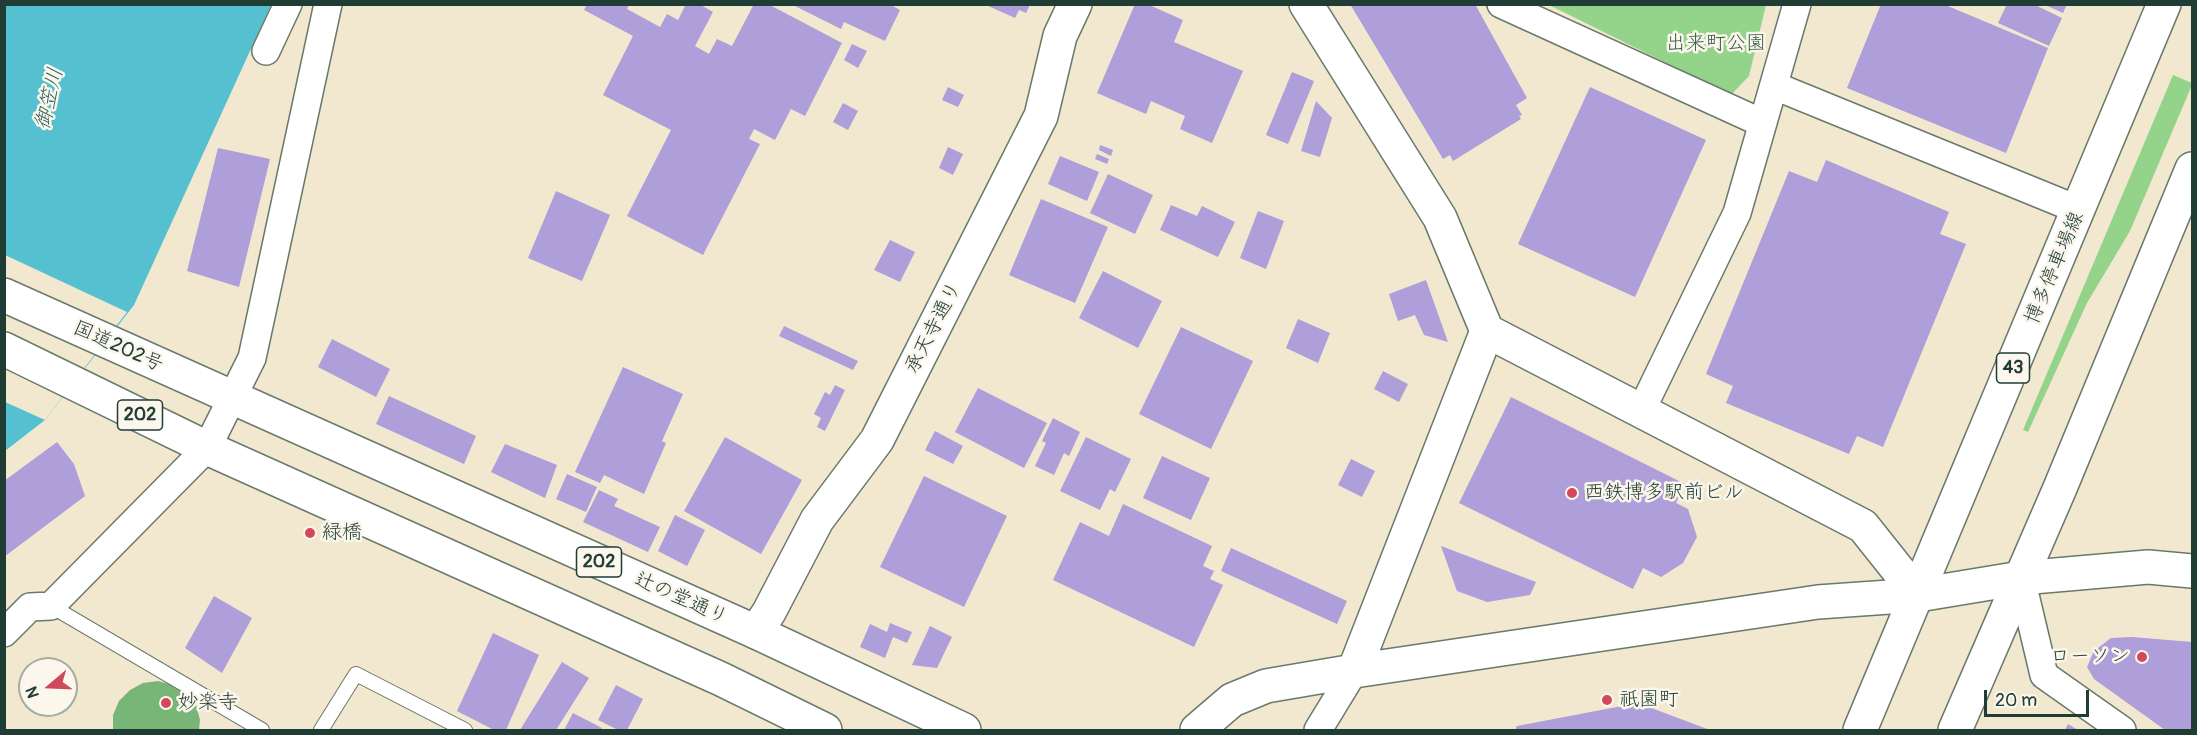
<!DOCTYPE html>
<html>
<head>
<meta charset="utf-8">
<style>
	body { margin:0 }
	#map { position:relative; width:2197px; height:735px; overflow:hidden; background:#f2e8cf; font-family:Pangolin,sans-serif }
	canvas { display:block }
	.frame { position:absolute; inset:0; border:6px solid #1f3d34; pointer-events:none }
	.north { position:absolute; left:18px; top:657px; width:60px; height:60px; box-sizing:border-box; background:#fbf7ec; border:2px solid #a3ada2; border-radius:50%; rotate:251deg; font-size:16px; font-weight:700; line-height:24px; text-align:center; color:#1f3d34 }
	.north::after { content:''; display:block; margin:auto; width:21px; height:27px; background:#d1495b; clip-path:polygon(50% 0,100% 100%,50% 72%,0 100%) }
	.scale { position:absolute; left:1984px; top:690px; width:105px; height:27px; box-sizing:border-box; border:3px solid #1f3d34; border-top:0; padding-left:8px; font-size:18px; line-height:21px; white-space:nowrap; color:#1f3d34; -webkit-text-stroke:4px #fbf7ec; paint-order:stroke }
</style>
</head>
<body>
<div id="map">
<canvas width="2197" height="735"></canvas>
<div class="frame"></div>
<div class="north">N</div>
<div class="scale">20 m</div>
</div>
<script>
const c = document.querySelector('canvas').getContext('2d');
c.lineJoin = 'round';
function paint(path, color) { c.fillStyle = color; c.fill(path, 'evenodd'); }
const shape = rows => new Path2D(rows.map(r => 'M' + r).join(''));
function stroke(path, color, width, dash) { c.strokeStyle = color; c.lineWidth = width; c.lineCap = dash ? 'butt' : 'round'; c.setLineDash(dash || []); c.stroke(path); }
function write(font, color, halo, rows, align = 'center') {
  c.font = font + ' Pangolin,"Klee One",sans-serif'; c.lineWidth = 5; c.setLineDash([]); c.textBaseline = 'middle'; c.strokeStyle = halo; c.fillStyle = color; for (const [text, x, y, turn = 0] of rows) {
    c.save(); c.translate(x, y); c.rotate((+turn || 0) * Math.PI / 180); c.textAlign = isNaN(turn) ? turn : align; if (halo) c.strokeText(text, 0, 0); c.fillText(text, 0, 0); c.restore();
  }
}
paint(shape([
	[1549,5,1766,5,1749,76,1731,95],
	[2173,75,2192,83,2192,85,2130,231,2087,303,2028,432,2023,430]
]), '#94d48a');
paint(shape([
	[158,681,173,685,186,693,196,705,200,720,199,730,113,730,113,715,119,701,130,690,143,683]
]), '#77b676');
paint(shape([
	[5,5,271,5,134,305,45,420,5,451]
]), '#55c0d0');
paint(shape([
	[5,255,127,312,45,420,5,402]
]), '#f2e8cf');
paint(shape([
	[587,4,629,4,627,9,660,27,667,14,678,20,686,4,699,4,713,12,695,46,709,54,717,39,732,46,754,4,768,4,842,43,805,116,791,109,775,140,754,129,749,139,760,144,703,255,627,216,671,130,603,95,633,36,584,10],
	[791,4,889,4,900,10,885,41,844,22,841,29],
	[1135,4,1147,4,1183,20,1174,42,1243,71,1212,143,1180,129,1185,116,1151,101,1146,114,1097,93],
	[1350,4,1475,4,1527,98,1516,105,1522,115,1519,116,1521,119,1453,161,1450,155,1443,159],
	[1881,4,1943,4,2048,48,2006,153,1847,88],
	[2007,4,2033,4,2062,18,2049,46,1998,23],
	[2043,4,2067,4,2063,13],
	[986,5,1030,5,1026,13,1019,10,1015,18],
	[852,44,867,51,858,68,844,60],
	[1292,72,1314,81,1288,144,1266,135],
	[948,87,964,95,958,107,942,100],
	[1590,87,1706,140,1635,297,1518,244],
	[1316,101,1332,118,1320,157,1301,151],
	[843,103,858,111,848,130,833,122],
	[1100,145,1113,150,1111,156,1099,150],
	[948,147,963,154,953,175,939,168],
	[218,148,270,159,239,287,187,271],
	[1097,154,1109,159,1107,164,1095,159],
	[1060,156,1099,172,1087,201,1048,184],
	[1826,160,1949,212,1940,234,1966,244,1883,447,1857,436,1849,454,1726,403,1733,386,1706,374,1789,171,1817,182],
	[1108,174,1153,195,1135,234,1090,213],
	[556,191,610,215,582,281,528,258],
	[1041,199,1108,227,1075,303,1009,275],
	[1171,205,1197,216,1202,206,1235,222,1218,257,1160,230],
	[1258,211,1284,221,1266,269,1240,258],
	[890,240,915,252,900,282,874,270],
	[1103,271,1162,301,1138,348,1079,318],
	[1426,280,1448,342,1424,335,1415,315,1398,321,1389,294],
	[1298,319,1330,333,1318,363,1286,348],
	[784,326,858,361,853,370,779,336],
	[1181,327,1253,361,1211,449,1139,414],
	[332,339,390,369,376,397,318,367],
	[623,367,683,394,662,441,666,443,644,494,604,475,600,483,575,472],
	[1383,371,1408,384,1399,402,1374,389],
	[835,385,845,390,825,431,817,427,821,418,814,414,825,392,830,395],
	[978,388,1047,423,1024,468,955,432],
	[389,396,476,436,464,464,376,424],
	[1511,397,1685,484,1676,503,1688,509,1697,537,1683,563,1661,577,1643,568,1633,589,1459,503],
	[1053,418,1080,432,1069,456,1064,453,1054,475,1035,466,1046,443,1042,441],
	[935,431,963,446,953,464,925,450],
	[725,437,802,480,761,554,684,511],
	[1086,437,1131,459,1115,492,1110,489,1100,510,1060,491],
	[57,442,74,464,85,496,4,557,4,481],
	[505,444,557,465,545,498,491,472],
	[1162,456,1210,478,1191,520,1143,498],
	[1351,459,1375,471,1362,497,1338,485],
	[567,474,597,487,586,512,556,499],
	[924,476,1007,516,964,607,880,567],
	[599,490,618,499,614,506,660,527,648,552,583,522],
	[1123,504,1212,546,1203,566,1214,571,1210,579,1223,585,1194,647,1053,580,1080,522,1109,536],
	[675,515,705,530,687,566,658,551],
	[1441,546,1536,582,1530,595,1487,602,1457,591],
	[1231,548,1347,601,1337,624,1221,571],
	[214,596,252,618,222,673,185,648],
	[890,623,912,632,907,643,893,637,885,658,860,647,870,624,887,632],
	[930,626,952,637,937,668,912,665],
	[493,633,539,655,506,730,494,730,457,711],
	[2132,637,2192,642,2192,730,2165,730,2094,679,2087,667,2094,651,2111,638],
	[562,662,589,678,556,730,520,730],
	[616,685,643,699,627,730,618,730,598,720],
	[1638,703,1710,730,1515,730,1517,726],
	[573,713,602,728,601,730,564,730],
	[2068,724,2078,730,2065,730]
]), '#ae9ed9');
const lane = shape([
	[51,606,262,730],
	[321,730,356,674,465,730]
]);
const street = shape([
	[1501,4,1762,123],
	[266,51,288,4],
	[1775,86,2079,210],
	[1642,409,1737,213,1797,4],
	[2021,578,2044,675,2122,730],
	[4,633,30,607,51,606,207,448,252,358,328,4],
	[1318,730,1354,671]
]);
const secondary = shape([
	[1306,4,1440,218,1487,331,1354,671],
	[1487,331,1863,526,1918,595],
	[756,632,769,612,817,520,877,440,1041,116,1060,36,1075,4],
	[1197,730,1232,700,1266,686,1354,671,1818,602,1918,595,2021,578,2148,567,2192,571]
]);
const primary = shape([
	[1860,730,2164,4],
	[1955,730,2060,488,2192,169]
]);
const highway = shape([
	[4,295,756,632,964,730],
	[4,349,207,448,721,679,825,730]
]);
stroke(lane, '#69796a', 16);
stroke(street, '#69796a', 30);
stroke(secondary, '#69796a', 36);
stroke(primary, '#69796a', 36);
stroke(highway, '#69796a', 36);
stroke(lane, '#fff', 14);
stroke(street, '#fff', 27);
stroke(secondary, '#fff', 33);
stroke(primary, '#fff', 33);
stroke(highway, '#fff', 33);
for (const [x, y, r, color] of [
	[1572,493,6,"#d1495b"],
	[310,533,6,"#d1495b"],
	[2142,657,6,"#d1495b"],
	[1607,700,6,"#d1495b"],
	[166,703,6,"#d1495b"]
]) { const dot = new Path2D(); dot.arc(x, y, r, 0, 2 * Math.PI); c.fillStyle = color; c.fill(dot); stroke(dot, '#fbf7ec', 2); }
for (const [x, y, w] of [
	[2013,368,33],
	[140,415,45],
	[599,562,45]
]) { const box = new Path2D(); box.roundRect(x - w / 2, y - 15, w, 30, 4.5); c.fillStyle = '#fbf7ec'; c.fill(box); stroke(box, '#1f3d34', 1.5); }
write('bold 18px', '#1f3d34', null, [
	["43",2013,368],
	["202",140,415],
	["202",599,562]
]);
write('20px', '#365b45', '#fbf7ec', [
	["出来町公園",1716,44]
]);
write('20px', '#1f3d34', '#fbf7ec', [
	["博多停車場線",2055,268,-67],
	["承天寺通り",934,328,-63],
	["国道202号",118,347,24],
	["辻の堂通り",681,599,24]
]);
write('20px', '#1f3d34', '#fbf7ec', [
	["西鉄博多駅前ビル",1584,493],
	["緑橋",322,533],
	["ローソン",2130,657,"right"],
	["祇園町",1619,700],
	["妙楽寺",178,703]
], 'left');
write('italic 21px', '#2c5e5b', '#fbf7ec', [
	["御笠川",50,99,-77]
]);
</script>
</body>
</html>
